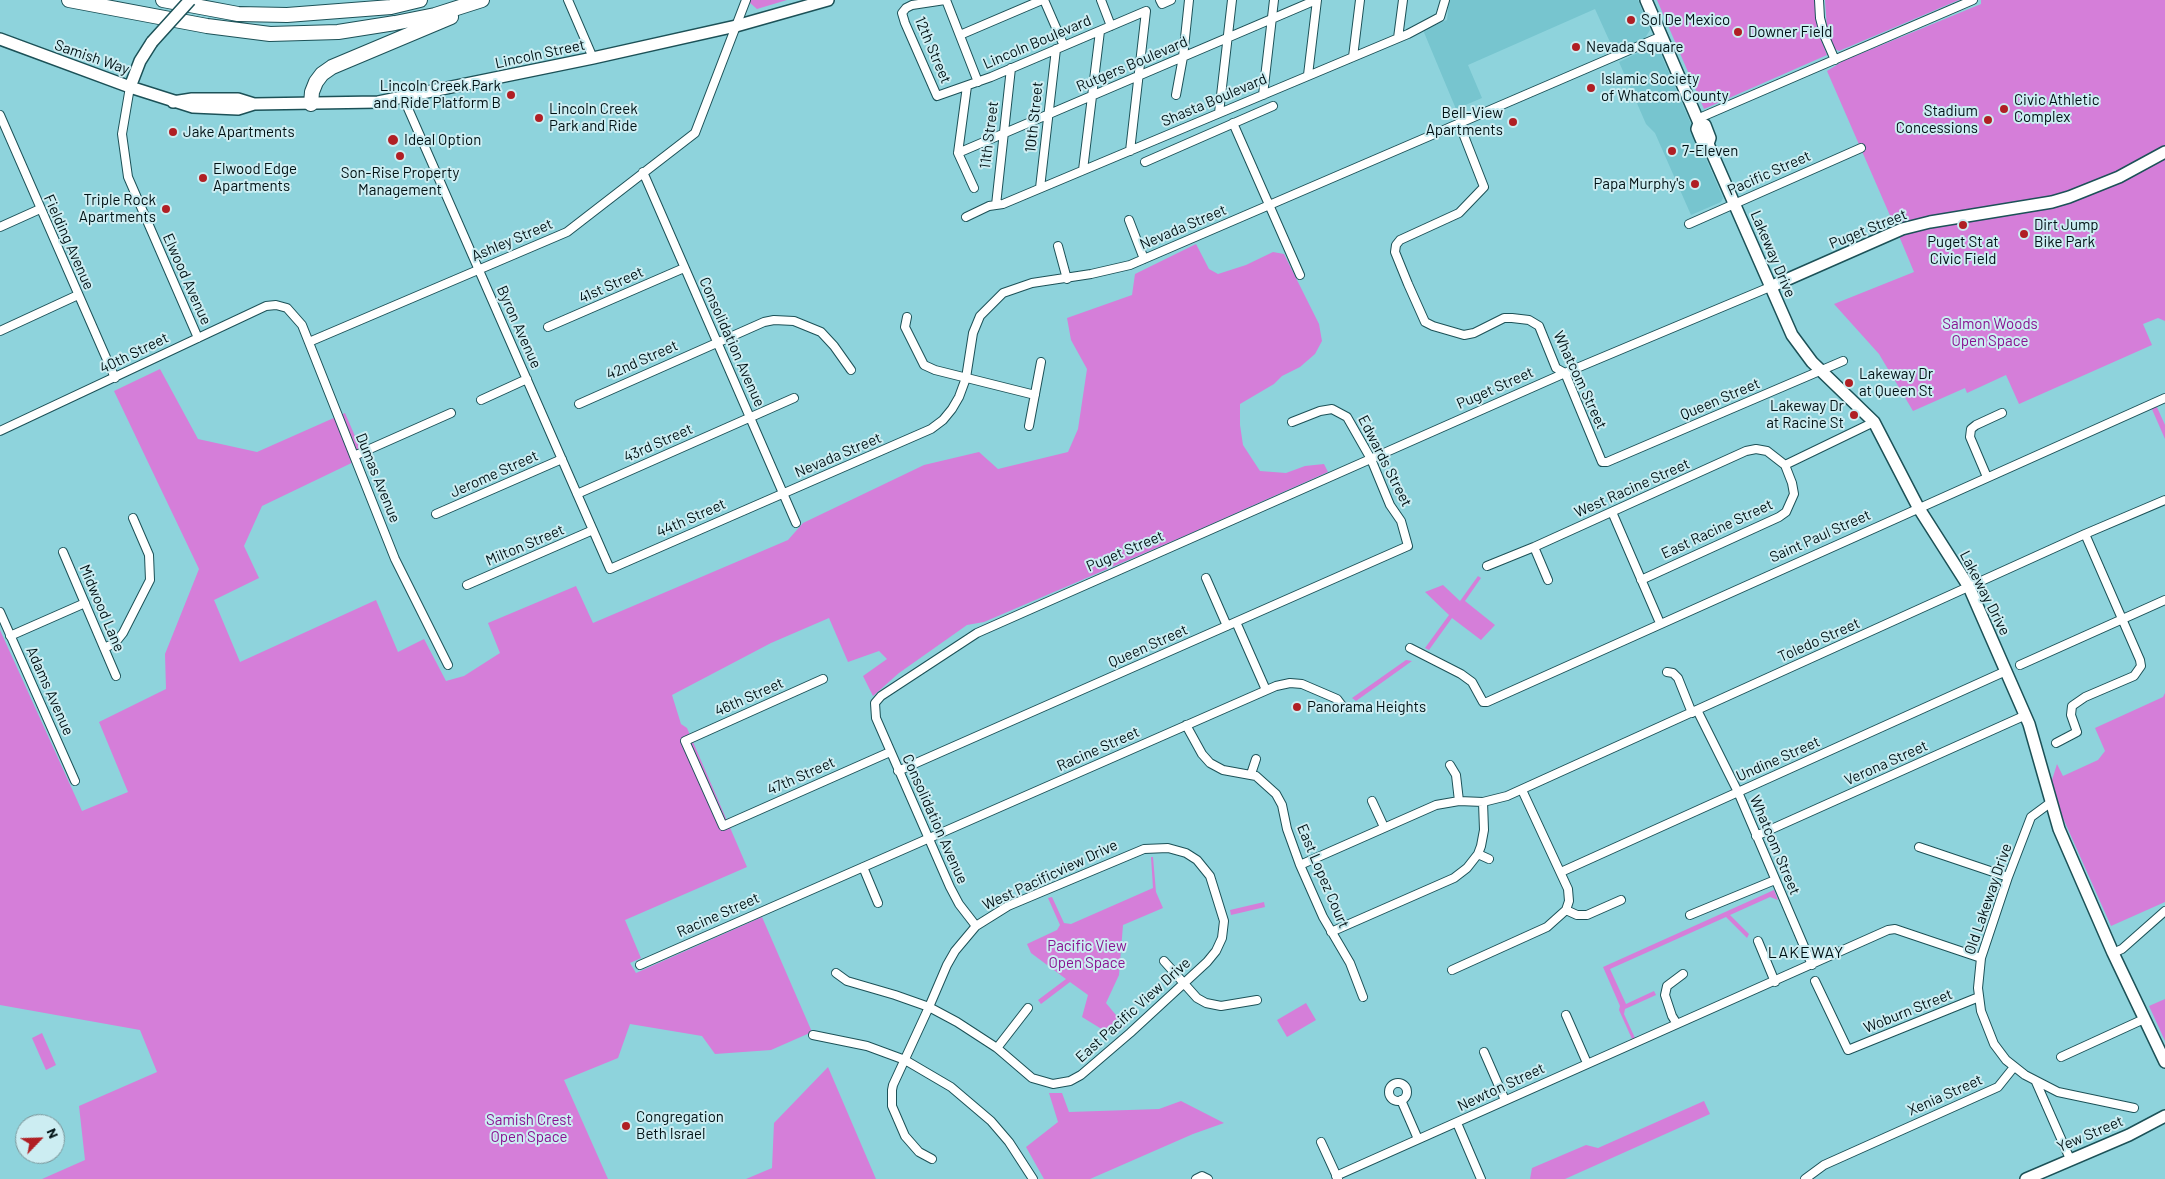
<!DOCTYPE html>
<html>
<head>
<meta charset="utf-8">
<style>
	body { margin:0 }
	#map { position:relative; width:2165px; height:1179px; overflow:hidden; background:#8ed3dc; font-family:Barlow,sans-serif }
	canvas { display:block }
	.north { position:absolute; left:15px; top:1114px; width:50px; height:50px; box-sizing:border-box; background:#ccedf2; border:1px solid #7a9599; border-radius:50%; rotate:66deg; font-size:14px; font-weight:700; line-height:20px; text-align:center; color:#001114 }
	.north::after { content:''; display:block; margin:auto; width:18px; height:22px; background:#b01f24; clip-path:polygon(50% 0,100% 100%,50% 72%,0 100%) }
</style>
</head>
<body>
<div id="map">
<canvas width="2165" height="1179"></canvas>
<div class="north">N</div>
</div>
<script>
const c = document.querySelector('canvas').getContext('2d');
c.lineJoin = 'round';
function paint(path, color) { c.fillStyle = color; c.fill(path, 'evenodd'); }
const shape = rows => new Path2D(rows.map(r => 'M' + r).join(''));
function stroke(path, color, width, dash) { c.strokeStyle = color; c.lineWidth = width; c.lineCap = dash ? 'butt' : 'round'; c.setLineDash(dash || []); c.stroke(path); }
function write(font, color, halo, rows, align = 'center') {
  c.font = font + ' Barlow,sans-serif'; c.lineWidth = 4; c.setLineDash([]); c.textBaseline = 'middle'; c.strokeStyle = halo; c.fillStyle = color; for (const [text, x, y, turn = 0] of rows) {
    c.save(); c.translate(x, y); c.rotate((+turn || 0) * Math.PI / 180); c.textAlign = isNaN(turn) ? turn : align; if (halo) c.strokeText(text, 0, 0); c.fillText(text, 0, 0); c.restore();
  }
}
paint(shape([
	[1449,0,1638,0,1650,30,1645,38,1614,51,1595,9,1468,65,1482,98,1456,109,1423,30,1447,20],
	[1650,47,1654,47,1659,50,1723,198,1721,202,1691,215,1655,133,1646,124,1619,62]
]), '#77c5cf');
paint(shape([
	[750,0,787,0,757,9,749,2],
	[1657,0,1816,0,1817,28,1827,55,1704,109],
	[1825,0,1959,0,1839,51,1835,49,1827,30],
	[1981,0,2165,0,2165,147,2126,169,2059,195,1895,227,1827,71,1843,61,1981,4],
	[2165,157,2165,321,2158,318,2143,324,2152,345,2019,404,2006,375,1967,393,1965,388,1913,411,1879,354,1834,304,1914,272,1899,236,1928,227,2038,209],
	[1196,244,1209,269,1218,274,1246,265,1273,252,1284,254,1319,324,1322,341,1315,354,1300,367,1282,376,1274,384,1240,404,1240,425,1243,445,1260,471,1286,473,1305,466,1324,464,1328,472,1189,534,984,622,967,625,899,673,873,696,863,676,887,659,879,651,848,662,829,618,771,643,672,695,681,724,687,728,747,867,625,920,641,958,630,963,636,973,762,917,812,1032,771,1050,715,1054,702,1036,630,1024,618,1058,564,1080,608,1179,42,1179,85,1160,79,1106,157,1072,140,1030,0,1005,0,630,82,811,128,792,99,722,166,689,165,654,199,569,114,391,160,369,198,439,257,452,345,413,364,457,262,506,244,546,259,578,214,600,240,662,376,600,398,652,424,639,446,681,464,676,500,653,488,623,576,586,593,623,788,540,803,523,924,465,979,452,998,469,1068,452,1078,429,1087,369,1071,340,1067,318,1132,295,1135,274],
	[2156,405,2165,425,2165,439,2151,407],
	[1478,576,1481,578,1465,601,1495,625,1481,640,1452,618,1429,650,1425,648,1449,615,1425,592,1443,585,1460,601],
	[1406,660,1412,661,1356,701,1352,698],
	[2165,693,2165,902,2111,926,2059,809,2052,780,2057,764,2063,776,2098,760,2105,751,2095,728,2163,697],
	[1151,857,1153,857,1156,892,1163,908,1123,925,1119,975,1106,1003,1125,1026,1113,1036,1082,1017,1088,995,1070,982,1041,1004,1038,1000,1066,979,1031,953,1027,944,1057,930,1060,925,1048,898,1052,897,1064,923,1071,924,1153,888],
	[1774,890,1778,900,1770,897,1730,915,1749,934,1747,938,1726,917,1610,969,1626,1004,1654,991,1656,995,1625,1009,1624,1014,1635,1038,1632,1039,1619,1010,1620,1006,1603,967],
	[1264,902,1265,907,1231,915,1230,910],
	[2165,999,2165,1041,2149,1006],
	[1306,1003,1316,1020,1287,1037,1277,1020],
	[42,1033,56,1065,46,1070,32,1038],
	[828,1067,876,1179,746,1179,772,1168,774,1123],
	[1049,1093,1062,1093,1069,1112,1159,1109,1181,1101,1224,1123,1193,1134,1090,1179,1044,1179,1026,1147,1058,1122],
	[1704,1101,1710,1114,1565,1179,1530,1179,1532,1168,1586,1145,1598,1148]
]), '#d57ed9');
const street = shape([
	[568,0,593,58],
	[945,0,912,5,906,8,902,13,905,23,937,96,991,77,1146,11,1130,151],
	[946,0,978,82],
	[1044,0,1064,46],
	[1101,0,1111,26],
	[1160,0,1162,4,1171,0],
	[1819,0,1820,18,1825,37,1835,60],
	[960,35,1042,0],
	[1398,38,1403,0],
	[1353,57,1360,0],
	[1308,75,1317,0],
	[967,86,958,153,974,188],
	[130,87,122,134,128,177,198,338],
	[1176,95,1183,57,1189,0],
	[1263,95,1274,0],
	[403,97,610,569,931,429,943,420,952,409,959,397,966,378,973,333,980,316,1003,293,1032,283,1091,274,1130,265,1662,36],
	[1219,113,1232,0],
	[0,115,115,378],
	[1697,119,1973,0],
	[1233,123,1300,275],
	[1459,123,1484,187,1459,213,1400,240,1396,245,1395,252,1408,284,1425,322,1433,326,1464,335,1474,333,1504,318,1512,318,1529,320,1539,326,1556,368,1565,373,1602,462,1607,462,1843,361],
	[958,153,1316,0],
	[1145,162,1273,106],
	[1083,170,1100,31],
	[643,172,796,523],
	[1040,188,1056,49],
	[996,205,1011,68],
	[966,217,989,206,1003,204,1408,34,1440,17,1445,0],
	[1129,220,1144,259],
	[1689,224,1861,148],
	[0,227,40,209],
	[1058,246,1067,279],
	[907,317,905,327,924,365,935,370,1035,395],
	[548,327,684,268],
	[0,331,78,295],
	[309,342,567,232,695,133,746,0],
	[481,400,527,379],
	[579,404,764,322,774,320,794,321,821,332,834,346,851,370],
	[1029,426,1041,362],
	[0,431,266,306,276,305,287,308,302,325,395,559,448,665],
	[354,456,451,413],
	[1785,465,1874,422],
	[1987,477,1970,437,1971,429,1976,425,2002,413],
	[577,494,794,398],
	[1612,512,1660,623],
	[436,514,562,459],
	[1534,547,1548,580],
	[63,552,116,676],
	[1487,566,1534,547,1746,451,1756,449,1767,451,1785,465,1792,483,1794,494,1786,512,1779,517,1641,580],
	[1206,578,1227,626],
	[467,585,593,530],
	[0,612,75,781],
	[1236,622,1266,690],
	[10,636,85,603],
	[104,648,115,643,123,633,150,580,149,555,133,518],
	[1410,648,1461,674,1472,682,1483,702,1487,702,2165,398],
	[2020,665,2165,600],
	[1667,672,1673,673,1678,678,1692,713],
	[823,679,685,741,723,826,890,752],
	[1697,710,1738,792,1812,965],
	[1186,725,1202,754,1210,763,1223,770,1256,776,1276,794,1282,805,1287,829,1300,865,1323,917,1350,963,1363,997],
	[2056,743,2077,732,2071,715,2072,706,2085,697,2134,676,2141,666,2140,660,2085,534],
	[1450,765,1456,775,1459,801],
	[898,771,1408,546,1401,521,1390,505,1371,459,1347,417,1332,409,1320,411,1292,422],
	[1251,774,1256,759],
	[1522,790,1568,889,1569,901,1566,910,1577,915,1587,915,1621,900],
	[1372,801,1384,827],
	[2050,803,2031,817,2008,877,1981,958,1978,988,1981,1011,1994,1044,2006,1060,2025,1075,2058,1092,2134,1108],
	[1756,836,2026,715],
	[1919,847,2008,877],
	[1478,854,1489,859],
	[1300,865,1436,805,1459,801,1483,802,1507,796,2085,534,2165,500],
	[863,867,878,903],
	[1561,872,2006,671],
	[1690,915,1775,880],
	[976,926,959,904,950,887,876,718,875,703,881,696,977,633,1565,373,1770,287],
	[1331,932,1454,878,1467,868,1478,854,1481,846,1484,830,1483,802],
	[1758,941,1775,982],
	[2113,953,2122,949,2165,911],
	[1164,961,1197,998,1206,1003,1221,1006,1257,1000],
	[640,965,1276,686,1290,683,1302,684,1337,699,1343,707],
	[1452,970,1547,927,1566,910],
	[836,973,847,981,895,995,929,1007,957,1022,997,1048,1032,1078,1053,1084,1070,1081,1081,1075,1130,1033,1207,962,1216,951,1222,938,1224,921,1210,876,1197,860,1186,853,1168,848,1144,849,1008,906,976,926,955,951,947,965,929,1007,893,1085,892,1090,892,1106,905,1136,919,1152,932,1159],
	[1815,981,1848,1050,1979,997],
	[1566,1015,1587,1063],
	[1677,1024,1672,1016,1665,995,1667,986,1683,974],
	[813,1035,867,1046,905,1060,951,1087,991,1121,1009,1142,1033,1179],
	[997,1048,1028,1008],
	[1484,1052,1505,1100],
	[2061,1057,2144,1019],
	[2036,1082,2070,1159],
	'1389 1092a9 9 0 1 1 18 0a9 9 0 1 1-18 0Z',
	[1401,1100,1418,1139],
	[1457,1123,1481,1179],
	[1321,1142,1338,1179],
	[1336,1176,1888,930,1895,929,1981,958],
	[1196,1179,1202,1176,1208,1179],
	[1805,1179,1824,1165,1998,1087,2014,1067]
]);
const secondary = shape([
	[1646,0,1699,123,1705,125,1710,138,1708,144],
	[0,39,130,87,193,107,238,109,254,104],
	[130,87,140,61,152,42],
	[173,102,192,99,238,99,254,104,378,102,593,58,736,26,828,0],
	[1699,123,1697,129,1699,134,1702,141,1708,144,1792,335,1812,362,1874,422,1918,507,1969,587,2029,724,2059,829,2113,953,2165,1062],
	[1770,287,1902,229,1930,222,2052,202,2069,197,2119,177,2165,152],
	[2026,1179,2129,1135,2165,1116]
]);
const highway = shape([
	[69,0,207,26,270,34,338,32,395,23,435,15,482,0],
	[163,0,238,14,287,15,391,7,420,0],
	[311,104,312,92,316,82,322,74,332,67,451,17]
]);
stroke(street, '#1c5157', 10);
stroke(secondary, '#1c5157', 14);
stroke(highway, '#1c5157', 16);
stroke(street, '#fff', 8);
stroke(secondary, '#fff', 11);
stroke(highway, '#fff', 14);
const secondaryBridge = shape([
	[152,42,190,0]
]);
stroke(secondaryBridge, '#1c5157', 14, []);
stroke(secondaryBridge, '#fff', 11);
for (const [x, y, r, color] of [
	[1631,20,5,"#b01f24"],
	[1738,32,5,"#b01f24"],
	[1576,47,5,"#b01f24"],
	[1591,88,5,"#b01f24"],
	[511,95,5,"#b01f24"],
	[2004,109,5,"#b01f24"],
	[539,118,5,"#b01f24"],
	[1988,120,5,"#b01f24"],
	[1513,122,5,"#b01f24"],
	[173,132,5,"#b01f24"],
	[393,140,6,"#b01f24"],
	[1672,151,5,"#b01f24"],
	[400,156,5,"#b01f24"],
	[203,178,5,"#b01f24"],
	[1695,184,5,"#b01f24"],
	[166,209,5,"#b01f24"],
	[1963,225,5,"#b01f24"],
	[2024,234,5,"#b01f24"],
	[1849,383,5,"#b01f24"],
	[1854,415,5,"#b01f24"],
	[1297,707,5,"#b01f24"],
	[626,1126,5,"#b01f24"]
]) { const dot = new Path2D(); dot.arc(x, y, r, 0, 2 * Math.PI); c.fillStyle = color; c.fill(dot); stroke(dot, '#ccedf2', 2); }
write('15px', '#001114', '#ccedf2', [
	["Sol De Mexico",1641,20],
	["Downer Field",1748,32],
	["Nevada Square",1586,47],
	["Islamic Society",1601,79],
	["of Whatcom County",1601,96],
	["Lincoln Creek Park",501,86,"right"],
	["and Ride Platform B",501,103,"right"],
	["Civic Athletic",2014,100],
	["Complex",2014,117],
	["Lincoln Creek",549,109],
	["Park and Ride",549,126],
	["Stadium",1978,111,"right"],
	["Concessions",1978,128,"right"],
	["Bell-View",1503,113,"right"],
	["Apartments",1503,130,"right"],
	["Jake Apartments",183,132],
	["Ideal Option",404,140],
	["7-Eleven",1682,151],
	["Elwood Edge",213,169],
	["Apartments",213,186],
	["Son-Rise Property",400,173,"center"],
	["Management",400,190,"center"],
	["Papa Murphy's",1685,184,"right"],
	["Triple Rock",156,200,"right"],
	["Apartments",156,217,"right"],
	["Dirt Jump",2034,225],
	["Bike Park",2034,242],
	["Puget St at",1963,242,"center"],
	["Civic Field",1963,259,"center"],
	["Lakeway Dr",1859,374],
	["at Queen St",1859,391],
	["Lakeway Dr",1844,406,"right"],
	["at Racine St",1844,423,"right"],
	["Panorama Heights",1307,707],
	["Congregation",636,1117],
	["Beth Israel",636,1134]
], 'left');
write('15px', '#001114', '#ccedf2', [
	["Lincoln Boulevard",1037,42,-23],
	["12th Street",933,50,67],
	["Lincoln Street",540,54,-12],
	["Samish Way",92,57,19],
	["Rutgers Boulevard",1132,64,-23],
	["Shasta Boulevard",1214,100,-23],
	["10th Street",1034,117,-84],
	["11th Street",989,135,-83],
	["Pacific Street",1769,173,-24],
	["Nevada Street",1183,227,-23],
	["Puget Street",1868,229,-22],
	["Ashley Street",512,240,-23],
	["Fielding Avenue",69,242,66],
	["Lakeway Drive",1773,254,67],
	["Elwood Avenue",187,279,66],
	["41st Street",611,285,-24],
	["Byron Avenue",519,327,66],
	["Consolidation Avenue",732,342,66],
	["40th Street",134,353,-26],
	["42nd Street",642,360,-24],
	["Whatcom Street",1580,380,65],
	["Puget Street",1495,388,-24],
	["Queen Street",1720,399,-23],
	["43rd Street",658,443,-24],
	["Nevada Street",838,455,-23],
	["Edwards Street",1385,461,63],
	["Jerome Street",494,474,-24],
	["Dumas Avenue",378,478,68],
	["West Racine Street",1632,488,-24],
	["44th Street",691,518,-24],
	["East Racine Street",1717,529,-25],
	["Saint Paul Street",1820,536,-24],
	["Milton Street",525,545,-23],
	["Puget Street",1125,551,-23],
	["Lakeway Drive",1985,593,63],
	["Midwood Lane",102,608,67],
	["Toledo Street",1819,640,-24],
	["Queen Street",1148,646,-24],
	["Adams Avenue",50,691,66],
	["46th Street",749,697,-24],
	["Racine Street",1098,749,-24],
	["Undine Street",1778,759,-24],
	["Verona Street",1886,763,-24],
	["47th Street",801,776,-24],
	["Consolidation Avenue",935,819,66],
	["Whatcom Street",1775,845,67],
	["West Pacificview Drive",1050,875,-25],
	["East Lopez Court",1323,876,67],
	["Old Lakeway Drive",1988,899,-71],
	["Racine Street",718,915,-24],
	["East Pacific View Drive",1133,1010,-42],
	["Woburn Street",1908,1011,-22],
	["Newton Street",1501,1087,-25],
	["Xenia Street",1945,1095,-24],
	["Yew Street",2090,1134,-23]
]);
write('15px', '#891290', '#ccedf2', [
	["Salmon Woods",1990,324],
	["Open Space",1990,341],
	["Pacific View",1087,946],
	["Open Space",1087,963],
	["Samish Crest",529,1120],
	["Open Space",529,1137]
]);
c.letterSpacing = '1px';
write('16px', '#001114', '#ccedf2', [
	["LAKEWAY",1806,953]
]);
c.letterSpacing = '0px';
</script>
</body>
</html>
